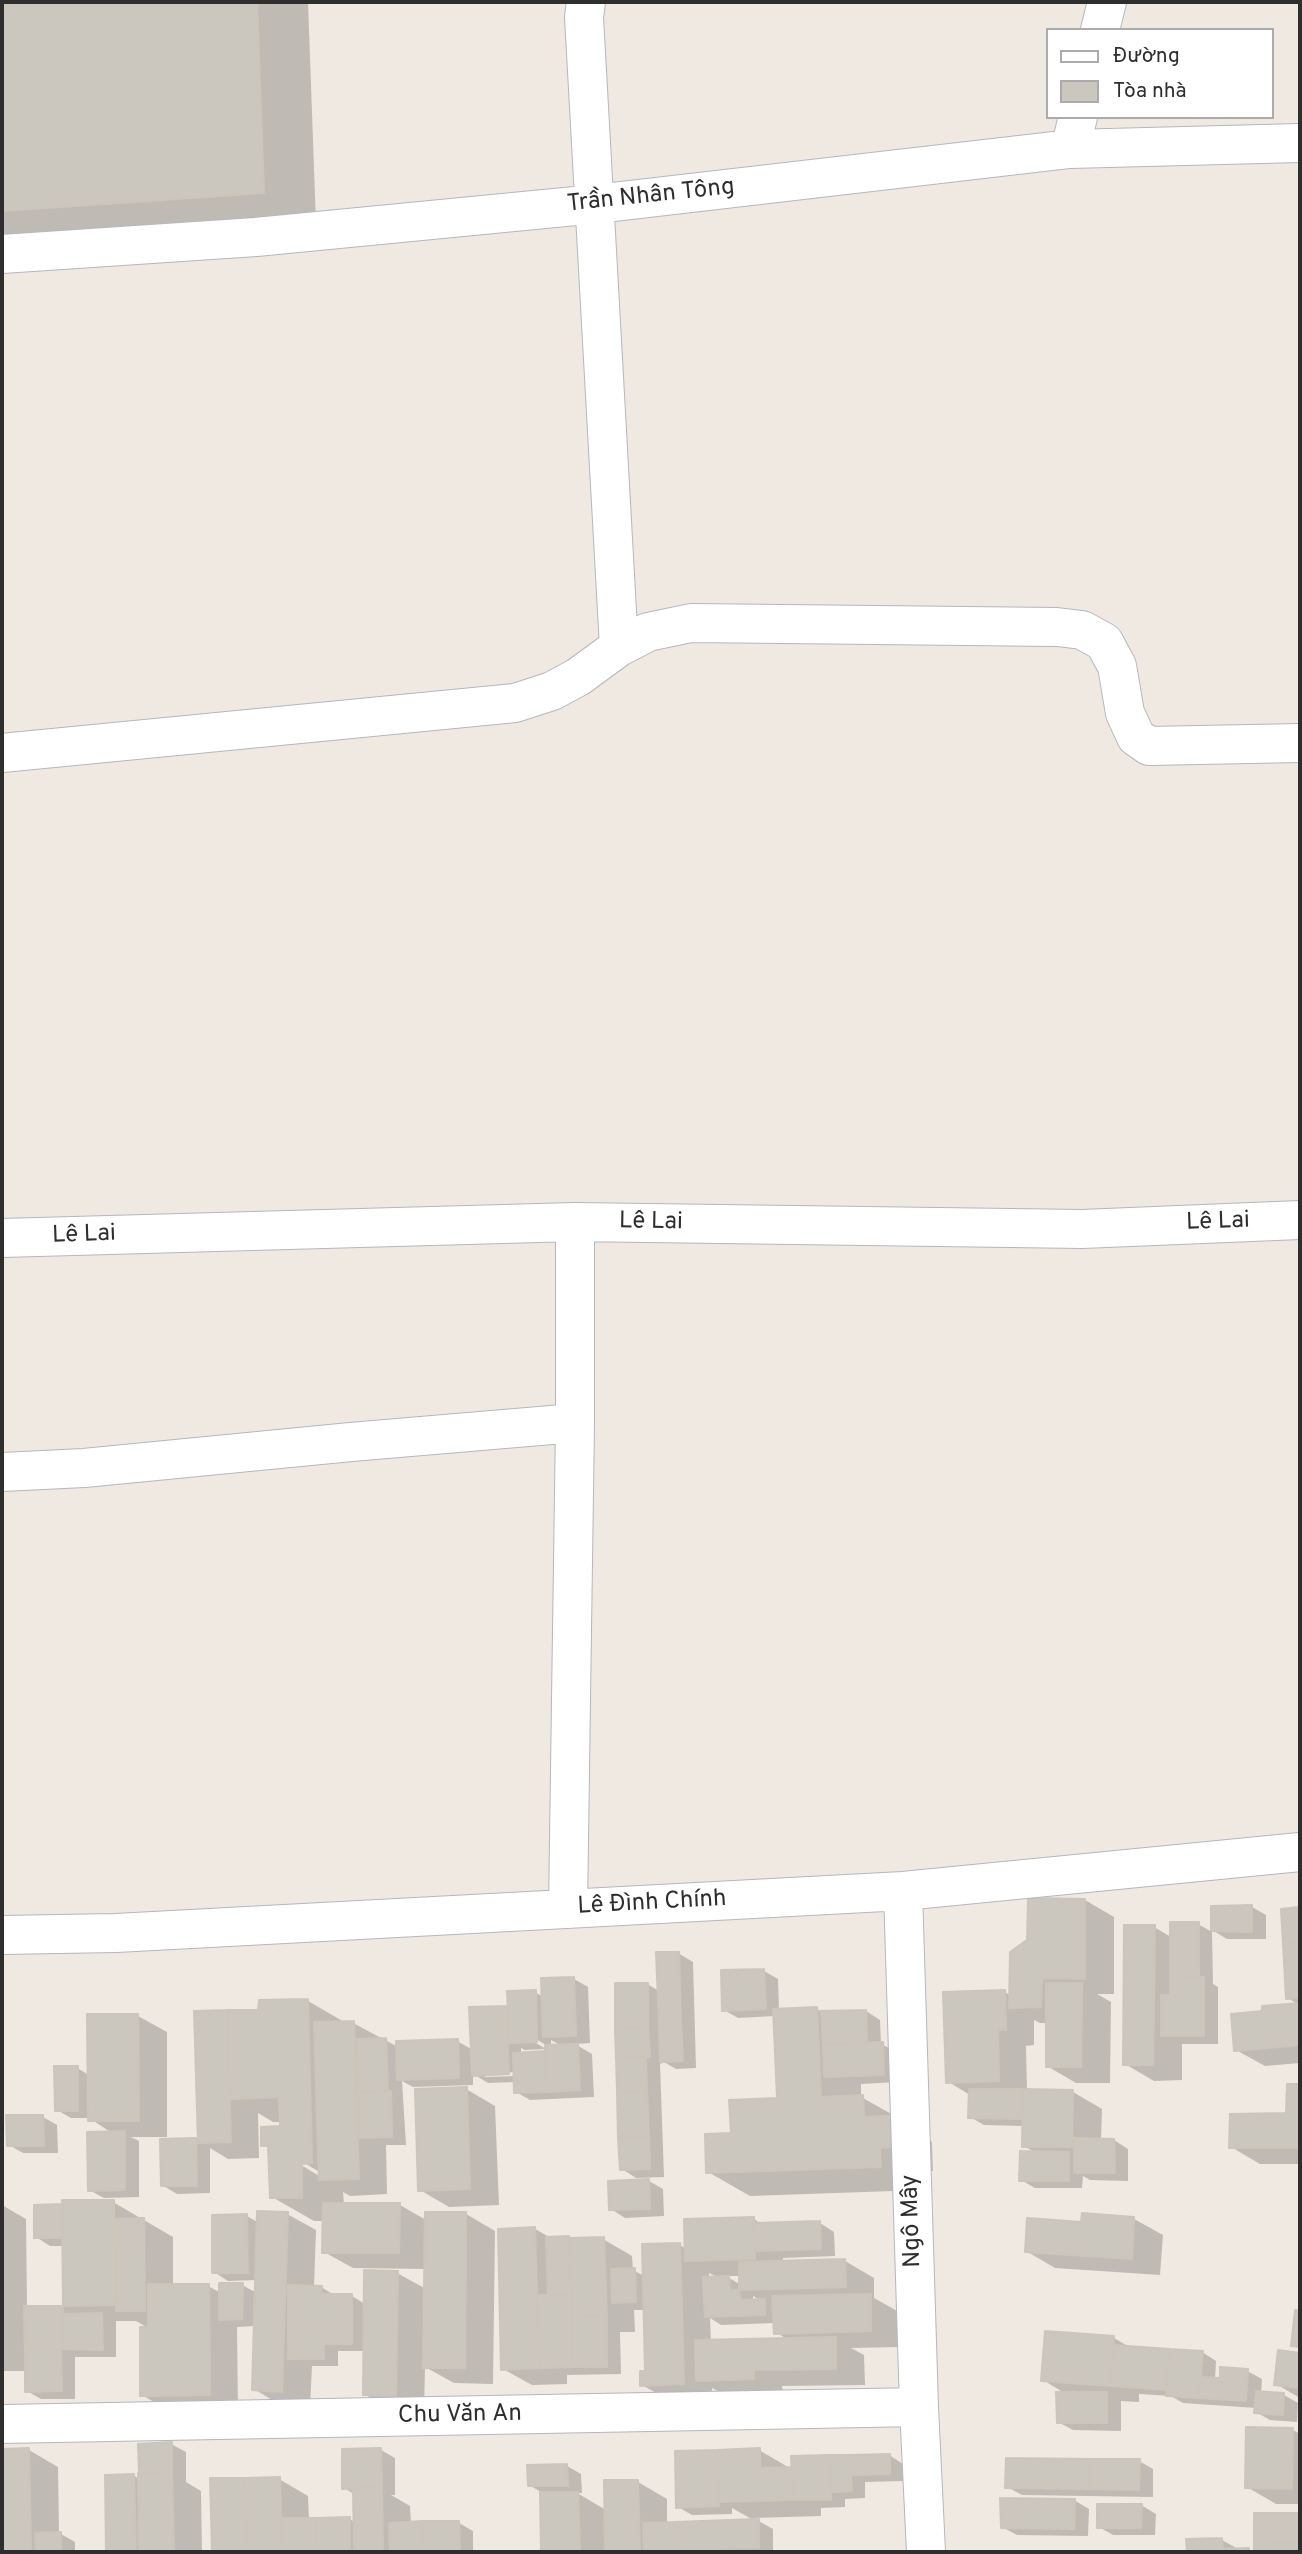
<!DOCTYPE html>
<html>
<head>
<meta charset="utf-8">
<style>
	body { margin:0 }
	#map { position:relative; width:1302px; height:2554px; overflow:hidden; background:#efe9e1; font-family:Overpass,sans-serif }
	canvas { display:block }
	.frame { position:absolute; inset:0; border:4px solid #2e2e2e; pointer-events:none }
	.legend { position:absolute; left:1046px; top:28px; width:228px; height:91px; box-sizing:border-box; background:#fff; border:2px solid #ababab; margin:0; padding:9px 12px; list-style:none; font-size:21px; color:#2e2e2e }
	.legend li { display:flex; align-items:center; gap:14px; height:35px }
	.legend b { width:35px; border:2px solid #ababab }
</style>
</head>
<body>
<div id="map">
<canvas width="1302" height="2554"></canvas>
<div class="frame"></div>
<ul class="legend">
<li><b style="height:9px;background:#fff"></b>Đường</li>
<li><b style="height:19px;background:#cbc7bf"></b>Tòa nhà</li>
</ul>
</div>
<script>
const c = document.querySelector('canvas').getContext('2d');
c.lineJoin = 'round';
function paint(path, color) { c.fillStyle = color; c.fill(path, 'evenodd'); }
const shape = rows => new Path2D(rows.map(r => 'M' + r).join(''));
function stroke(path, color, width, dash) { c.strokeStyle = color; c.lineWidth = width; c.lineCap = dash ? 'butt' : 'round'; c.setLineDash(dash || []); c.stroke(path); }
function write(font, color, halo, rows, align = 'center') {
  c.font = font + ' Overpass,sans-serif'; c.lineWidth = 6; c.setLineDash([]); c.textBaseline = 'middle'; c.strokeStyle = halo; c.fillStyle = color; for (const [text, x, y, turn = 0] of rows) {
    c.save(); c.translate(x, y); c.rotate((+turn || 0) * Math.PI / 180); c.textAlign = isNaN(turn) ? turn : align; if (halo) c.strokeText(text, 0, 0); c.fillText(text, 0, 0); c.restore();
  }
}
paint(shape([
	[2,2,308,2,316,223,2,244],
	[1085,1900,1114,1917,1114,1994,1097,1994,1111,2002,1110,2083,1076,2083,1047,2066,1048,2023,1040,2023,1034,2020,1034,2045,1026,2046,1027,2091,1073,2092,1102,2109,1101,2140,1114,2140,1128,2149,1128,2181,1090,2180,1083,2176,1082,2188,1035,2188,1021,2180,1036,2153,1024,2146,1024,2126,984,2125,970,2117,970,2095,947,2081,1005,1992,1011,1996],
	[1252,1907,1266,1915,1266,1939,1227,1939,1212,1930],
	[1300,1909,1300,2063,1265,2066,1236,2050,1264,2013,1299,2005,1288,1998,1283,1910],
	[1198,1924,1212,1932,1213,1984,1218,1987,1218,2044,1182,2044,1182,2080,1154,2081,1125,2064,1154,1927,1171,1937],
	[678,1953,693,1962,696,2068,676,2069,664,2062,660,2064,664,2177,636,2178,622,2169,647,1984,659,1991],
	[764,1971,778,1979,779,2010,817,2009,824,2013,866,2011,880,2020,881,2044,897,2052,898,2082,861,2084,861,2097,904,2121,904,2126,932,2142,933,2171,922,2171,922,2190,750,2196,708,2172,732,2134,778,2100,775,2016,738,2018,724,2010],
	[574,1979,588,1987,590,2043,575,2044,592,2054,594,2097,530,2100,516,2092,515,2082,488,2083,473,2074,473,2085,413,2087,402,2081,406,2145,386,2145,387,2194,350,2196,343,2192,344,2204,400,2205,426,2220,466,2214,495,2231,493,2384,454,2383,425,2367,424,2412,393,2411,364,2394,365,2351,338,2351,338,2366,312,2366,310,2407,282,2406,254,2389,255,2326,237,2327,238,2411,171,2412,142,2395,150,2329,136,2321,116,2321,116,2357,75,2357,75,2399,41,2399,27,2391,26,2371,2,2371,2,2205,26,2219,27,2307,64,2308,64,2246,50,2246,36,2237,64,2206,113,2202,173,2237,173,2286,208,2286,221,2293,242,2285,257,2293,257,2280,228,2281,214,2272,247,2216,259,2223,287,2214,316,2230,314,2287,321,2287,336,2296,352,2296,365,2304,397,2273,426,2289,426,2269,353,2268,324,2252,325,2221,314,2221,272,2197,270,2149,263,2145,282,2128,282,2122,273,2122,258,2113,259,2158,228,2159,210,2148,210,2193,177,2194,162,2185,195,2139,199,2142,196,2013,260,2012,308,2001,346,2023,353,2023,398,2047,457,2041,473,2050,506,2008,510,2010,535,1992,543,1997],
	[531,2036,546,2045,546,2049,529,2039],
	[551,2040,562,2046,551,2046],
	[521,2048,525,2050,546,2049,546,2053,521,2054],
	[517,2072,517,2076,485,2077,485,2073],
	[298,2159,321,2173,321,2177,296,2162],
	[138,2016,167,2032,167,2137,131,2137,139,2141,139,2197,104,2198,89,2190,112,2133,89,2118,71,2118,57,2110,77,2068,89,2075],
	[1288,2086,1300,2086,1300,2164,1260,2164,1231,2147,1288,2115],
	[466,2089,495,2106,499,2205,449,2207,420,2190],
	[43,2117,57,2125,58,2153,23,2153,9,2145],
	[649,2181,663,2189,664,2216,625,2218,611,2209],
	[754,2219,763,2225,820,2223,834,2232,835,2256,783,2258,783,2263,845,2261,874,2278,874,2298,899,2312,900,2347,851,2348,864,2355,865,2385,782,2386,783,2395,727,2396,712,2388,712,2400,671,2401,642,2385,646,2373,645,2310,634,2310,635,2332,620,2332,621,2374,567,2375,567,2384,532,2385,503,2369,535,2229,551,2238,603,2239,632,2256,633,2270,644,2276,680,2245,686,2249],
	[709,2273,719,2278,709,2279],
	[726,2276,741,2276,741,2285],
	[753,2296,762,2301,753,2301],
	[710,2318,721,2325,775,2323,776,2332,788,2340,711,2342],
	[1134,2219,1163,2235,1160,2275,1055,2268,1026,2251,1082,2224],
	[1114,2338,1131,2348,1202,2352,1216,2361,1215,2380,1247,2371,1262,2379,1261,2393,1284,2395,1298,2403,1297,2422,1270,2420,1256,2412,1256,2408,1183,2403,1171,2396,1139,2394,1139,2402,1121,2401,1121,2431,1073,2430,1058,2422,1066,2394,1043,2380],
	[1279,2352,1300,2354,1300,2398,1276,2384],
	[1293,2430,1300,2434,1300,2504,1276,2504,1247,2487],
	[171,2444,186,2452,186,2482,201,2491,202,2552,108,2552,106,2476,133,2475,139,2479],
	[29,2450,58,2467,59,2533,75,2542,75,2552,2,2552,2,2451],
	[381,2450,395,2458,395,2495,391,2495,410,2506,411,2524,459,2523,473,2531,473,2552,214,2552,212,2480,279,2479,308,2496,309,2519,349,2519,355,2522,354,2494,344,2488],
	[759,2450,788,2467,788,2469,791,2469,793,2458,889,2455,903,2464,904,2481,865,2482,865,2498,845,2499,845,2507,821,2508,821,2516,753,2518,773,2529,773,2552,543,2552,541,2492,529,2485,567,2466,581,2474,582,2493,577,2493,606,2510,638,2482,667,2499,667,2524,755,2521,732,2508,732,2514,692,2515,678,2507],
	[1139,2461,1153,2469,1153,2497,1022,2495,1007,2487],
	[1074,2500,1089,2509,1088,2536,1017,2535,1002,2527],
	[1141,2505,1156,2514,1155,2535,1113,2535,1099,2527],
	[1299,2514,1300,2552,1256,2552,1256,2515],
	[1222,2540,1240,2550,1252,2552,1189,2552,1188,2541]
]), '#0003');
const building = shape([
	[2,2,257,2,264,193,2,211,2,2],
	[1028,1898,1085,1899,1085,1979,1042,1978,1041,2007,1009,2008,1010,1952,1027,1940,1028,1898],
	[1299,1899,1300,1899,1300,1942,1283,1943,1281,1909,1299,1907,1299,1899],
	[1252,1905,1252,1932,1211,1931,1211,1906,1252,1905],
	[1170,1922,1199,1922,1199,1976,1170,1976,1170,1922],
	[1124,1925,1155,1925,1153,2065,1123,2065,1124,1925],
	[1300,1942,1300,1998,1286,1999,1283,1943,1300,1942],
	[656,1952,679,1952,681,2026,659,2026,656,1952],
	[764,1969,766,2009,722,2011,721,1970,764,1969],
	[1170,1976,1204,1977,1204,2036,1161,2036,1161,1995,1170,1995,1170,1976],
	[574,1977,576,2036,543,2037,541,1978,574,1977],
	[615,1983,648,1983,648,2028,615,2029,615,1983],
	[1046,1983,1082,1983,1081,2067,1046,2067,1046,1983],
	[536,1990,537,2042,509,2043,507,1991,536,1990],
	[1005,1990,1006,2030,998,2030,999,2081,946,2083,943,1992,1005,1990],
	[308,1999,312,2163,302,2164,302,2198,270,2198,268,2146,261,2146,261,2127,280,2126,279,2097,230,2099,227,2010,258,2010,259,2000,308,1999],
	[1300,2003,1300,2045,1234,2051,1231,2014,1262,2011,1262,2006,1300,2003],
	[506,2006,509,2074,472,2076,469,2007,506,2006],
	[817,2007,821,2097,863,2095,864,2117,890,2116,891,2147,880,2148,881,2167,706,2173,705,2134,731,2133,729,2100,777,2098,773,2009,817,2007],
	[227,2010,231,2142,198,2143,194,2011,227,2010],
	[866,2010,867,2043,823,2044,821,2011,866,2010],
	[87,2014,138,2014,139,2121,88,2121,87,2014],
	[354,2021,359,2179,319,2180,314,2022,354,2021],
	[659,2026,681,2026,683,2061,660,2062,659,2026],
	[648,2028,650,2057,616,2058,615,2029,648,2028],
	[386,2038,388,2091,358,2092,357,2039,386,2038],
	[458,2039,459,2078,397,2080,396,2041,458,2039],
	[883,2042,884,2075,824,2077,823,2044,883,2042],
	[578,2044,580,2090,546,2092,545,2045,578,2044],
	[545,2051,546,2092,514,2093,513,2053,545,2051],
	[646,2057,647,2091,617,2092,616,2058,646,2057],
	[54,2066,78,2066,78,2111,55,2111,54,2066],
	[1287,2084,1300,2084,1300,2148,1229,2148,1230,2114,1286,2113,1287,2084],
	[467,2087,470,2189,418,2191,415,2089,467,2087],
	[969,2089,1023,2089,1022,2119,968,2118,969,2089],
	[1023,2089,1073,2090,1072,2147,1022,2147,1023,2089],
	[391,2091,392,2137,360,2138,358,2092,391,2091],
	[647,2091,649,2137,618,2138,617,2092,647,2091],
	[6,2115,43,2115,44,2146,7,2146,6,2115],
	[125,2131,125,2190,88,2191,87,2132,125,2131],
	[649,2137,650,2169,620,2170,618,2138,649,2137],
	[196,2138,197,2186,161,2186,160,2139,196,2138],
	[1074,2138,1114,2139,1115,2173,1074,2173,1074,2138],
	[1020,2151,1069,2152,1069,2181,1019,2181,1020,2151],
	[649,2179,650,2209,609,2210,608,2181,649,2179],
	[62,2200,114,2200,114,2305,63,2306,62,2200],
	[323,2203,400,2203,399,2253,322,2253,323,2203],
	[62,2204,63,2238,34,2238,34,2205,62,2204],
	[257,2211,288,2212,282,2392,252,2390,257,2211],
	[425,2212,466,2212,465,2368,423,2368,425,2212],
	[1082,2213,1134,2217,1132,2259,1025,2252,1027,2218,1081,2222,1082,2213],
	[247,2214,248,2273,212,2273,212,2215,247,2214],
	[754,2217,755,2259,685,2261,684,2219,754,2217],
	[144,2218,145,2311,116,2311,115,2219,144,2218],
	[820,2221,821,2249,755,2251,754,2223,820,2221],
	[535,2227,539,2368,501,2370,498,2229,535,2227],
	[569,2236,571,2295,548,2295,546,2237,569,2236],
	[604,2237,607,2316,572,2317,570,2238,604,2237],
	[680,2243,684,2384,640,2386,640,2371,645,2371,642,2244,680,2243],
	[845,2259,846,2287,739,2290,739,2262,845,2259],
	[635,2268,636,2302,612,2303,611,2269,635,2268],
	[364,2270,398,2271,396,2396,363,2395,364,2270],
	[729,2276,730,2290,739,2290,740,2300,765,2299,765,2315,705,2317,703,2277,729,2276],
	[219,2283,243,2283,242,2319,219,2320,219,2283],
	[148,2284,209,2284,210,2395,140,2396,140,2327,148,2327,148,2284],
	[288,2285,322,2286,321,2294,352,2294,352,2323,288,2322,288,2285],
	[871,2294,871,2331,774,2334,772,2296,871,2294],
	[537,2295,571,2295,573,2367,539,2368,537,2295],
	[24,2306,63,2306,63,2349,25,2350,24,2306],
	[1295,2310,1300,2311,1300,2347,1291,2346,1295,2310],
	[102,2313,103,2350,63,2349,63,2314,102,2313],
	[607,2316,607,2367,573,2367,572,2317,607,2316],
	[288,2322,352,2323,352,2344,324,2344,324,2359,288,2359,288,2322],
	[1045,2331,1114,2336,1110,2386,1041,2381,1045,2331],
	[836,2337,836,2369,754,2370,754,2379,696,2381,695,2340,836,2337],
	[1114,2345,1169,2349,1167,2390,1110,2386,1114,2345],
	[1169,2349,1203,2351,1199,2398,1166,2396,1169,2349],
	[25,2350,61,2350,62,2391,25,2392,25,2350],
	[1278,2350,1300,2353,1300,2388,1274,2385,1278,2350],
	[1220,2367,1248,2369,1246,2401,1199,2398,1200,2377,1220,2378,1220,2367],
	[1256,2391,1284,2393,1283,2415,1254,2413,1256,2391],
	[1056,2392,1107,2392,1107,2423,1057,2423,1056,2392],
	[1246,2427,1293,2428,1292,2489,1245,2488,1246,2427],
	[172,2442,172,2472,139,2473,138,2444,172,2442],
	[29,2448,31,2552,2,2552,2,2449,29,2448],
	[381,2448,382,2487,342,2489,342,2449,381,2448],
	[760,2448,760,2468,792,2467,793,2500,718,2502,717,2450,760,2448],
	[717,2450,719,2506,676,2508,675,2451,717,2450],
	[890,2454,890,2474,851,2475,850,2455,890,2454],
	[830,2455,850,2455,852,2491,831,2492,830,2455],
	[830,2455,831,2500,793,2500,791,2456,830,2455],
	[1006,2458,1089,2459,1089,2489,1005,2488,1006,2458],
	[1089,2459,1140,2459,1139,2490,1089,2489,1089,2459],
	[567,2464,568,2486,528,2486,527,2465,567,2464],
	[172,2472,174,2552,139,2552,138,2473,172,2472],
	[134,2474,136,2552,106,2552,105,2475,134,2474],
	[280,2477,282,2552,247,2552,245,2478,280,2477],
	[210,2478,245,2478,247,2552,212,2552,210,2478],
	[604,2480,638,2480,640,2552,605,2552,604,2480],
	[382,2487,383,2552,354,2552,353,2488,382,2487],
	[540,2492,578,2492,580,2552,541,2552,540,2492],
	[1000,2498,1075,2499,1074,2529,1001,2528,1000,2498],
	[1097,2504,1142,2504,1141,2528,1097,2528,1097,2504],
	[1254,2513,1299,2513,1300,2543,1254,2544,1254,2513],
	[350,2517,350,2552,316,2552,316,2518,350,2517],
	[281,2518,316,2518,316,2552,282,2552,281,2518],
	[759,2519,759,2548,674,2550,674,2522,759,2519],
	[423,2521,459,2521,460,2552,423,2552,423,2521],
	[423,2521,423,2552,390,2552,389,2523,423,2521],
	[674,2522,675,2552,644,2552,643,2523,674,2522],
	[61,2532,61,2552,36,2552,35,2533,61,2532],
	[1222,2538,1223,2552,1187,2552,1186,2539,1222,2538],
	[1300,2543,1300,2552,1254,2552,1254,2544,1300,2543],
	[1249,2548,1249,2552,1224,2552,1224,2549,1249,2548]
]);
paint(building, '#cbc7bf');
stroke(building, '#cbc5ba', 2);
const minor = shape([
	[586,2,584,17,619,647],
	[1100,30,1107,2],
	[1070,149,1078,117],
	[2,254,256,237,596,204,1070,149,1300,143],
	[2,753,515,703,552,691,578,677,619,647,648,632,691,623,1057,627,1082,630,1104,642,1117,666,1125,713,1136,737,1149,746,1300,743],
	[2,1238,575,1222,1082,1229,1300,1220],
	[2,1472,84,1468,351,1442,575,1423],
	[903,1891,919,2407,926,2552],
	[568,1909,575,1423,575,1222],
	[2,1935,116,1933,903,1891,1300,1852],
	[2,2424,919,2407]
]);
stroke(minor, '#b4b7c1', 40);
stroke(minor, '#fff', 38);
write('24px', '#2e2e2e', '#fff', [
	["Trần Nhân Tông",651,197,-6],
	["Lê Lai",651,1223,1],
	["Lê Lai",1218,1223,-2],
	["Lê Lai",84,1236,-2],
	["Lê Đình Chính",652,1904,-3],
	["Ngô Mây",913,2221,-92],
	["Chu Văn An",460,2416,-1]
]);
</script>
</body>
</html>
